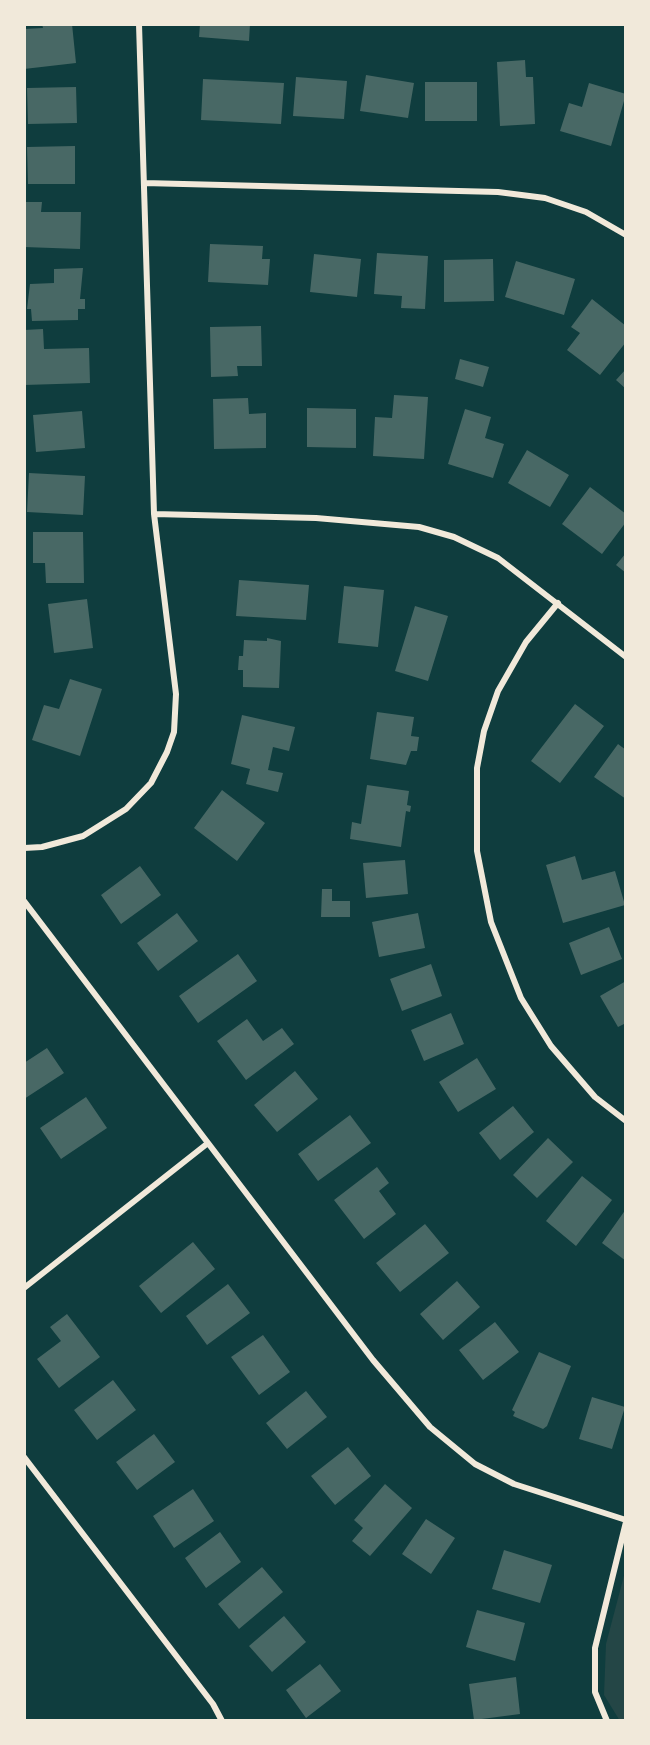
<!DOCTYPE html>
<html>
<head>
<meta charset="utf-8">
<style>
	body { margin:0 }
	#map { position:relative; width:650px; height:1745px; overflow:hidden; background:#0f3d3e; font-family:"PT Sans",sans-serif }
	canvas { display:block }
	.frame { position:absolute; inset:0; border:26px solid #f1e9da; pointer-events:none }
</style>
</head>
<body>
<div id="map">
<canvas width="650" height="1745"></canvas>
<div class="frame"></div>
</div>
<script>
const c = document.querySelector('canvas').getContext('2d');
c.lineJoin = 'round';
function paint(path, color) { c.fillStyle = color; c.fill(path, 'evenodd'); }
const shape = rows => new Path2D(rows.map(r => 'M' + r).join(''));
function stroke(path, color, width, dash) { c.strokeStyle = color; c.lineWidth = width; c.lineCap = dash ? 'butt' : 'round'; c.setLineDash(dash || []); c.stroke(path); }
paint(shape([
	[626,1568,626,1721,620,1721,604,1695,606,1644]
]), '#244646');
paint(shape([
	[42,24,72,24,76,63,24,69,24,29,43,28],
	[200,24,250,24,249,41,199,37],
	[525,60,526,77,533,77,535,124,500,126,497,62],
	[366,75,414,83,408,118,360,111],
	[296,77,347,81,344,119,293,116],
	[203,79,284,83,281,124,201,120],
	[425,82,477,82,477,121,425,121],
	[589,83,626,94,611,146,560,131,569,103,582,107],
	[76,87,77,123,28,124,27,88],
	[75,146,75,184,28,184,27,147],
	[24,202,42,202,41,212,81,212,80,249,24,247],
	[210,244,263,246,262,259,270,259,268,285,208,282],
	[377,253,428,256,425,309,401,308,402,296,374,294],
	[314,254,361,259,357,297,310,292],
	[493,259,494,301,444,302,444,260],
	[516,261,575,279,564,315,505,297],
	[83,268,80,299,85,299,85,309,78,309,78,320,32,321,31,309,27,309,30,284,54,283,54,269],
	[592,299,626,326,626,342,600,375,567,350,580,333,571,327],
	[261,326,262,366,237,366,238,376,211,377,210,327],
	[43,329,44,349,89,348,90,383,24,385,24,330],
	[460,359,489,367,483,387,455,379],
	[626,369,626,389,616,380],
	[394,395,428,397,424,459,373,456,375,417,392,418],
	[248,398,249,414,266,413,266,448,214,449,213,399],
	[307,408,356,409,356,448,307,447],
	[465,409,491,417,485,438,504,444,493,478,448,464],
	[82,411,85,448,36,452,33,415],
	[527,450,569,475,550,507,508,483],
	[29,473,85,476,83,515,27,512],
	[590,487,626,514,626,522,602,554,562,524],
	[33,532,83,532,84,583,46,583,45,563,33,563],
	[626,553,626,573,616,565],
	[239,580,309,585,306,620,236,616],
	[344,586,384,590,378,647,338,643],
	[87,599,93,648,54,653,48,604],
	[415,606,448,616,428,681,395,671],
	[267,638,281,641,279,688,243,687,243,670,238,670,239,656,243,656,244,640,267,641],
	[70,679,102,689,80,756,32,740,44,705,59,709],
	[575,704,604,726,560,783,531,761],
	[377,712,414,717,411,736,419,737,417,751,411,751,406,765,370,759],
	[242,715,295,727,289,751,273,747,268,770,283,773,278,792,246,784,250,769,231,764],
	[618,744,626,750,626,799,594,777],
	[367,785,409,791,407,805,411,806,410,812,406,811,401,847,350,839,352,822,361,824],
	[222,790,265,823,237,861,194,828],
	[575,856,582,880,615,871,625,905,563,923,546,865],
	[405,860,408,894,366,898,363,863],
	[140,866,161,895,121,924,101,895],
	[322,889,332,889,332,901,350,901,350,917,321,917],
	[177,913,198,941,158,971,137,943],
	[418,913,425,948,379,957,372,922],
	[609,927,622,959,581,975,569,943],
	[238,954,257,981,198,1023,179,996],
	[431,964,442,996,402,1011,390,979],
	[626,981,626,1023,618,1027,600,996],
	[451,1013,464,1044,424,1061,411,1030],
	[247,1019,263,1041,282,1028,294,1044,246,1080,217,1041],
	[47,1048,64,1073,24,1099,24,1063],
	[477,1058,496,1089,458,1112,439,1082],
	[295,1071,318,1099,277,1132,254,1105],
	[86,1097,107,1128,61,1159,40,1128],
	[513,1106,534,1132,500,1160,479,1133],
	[350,1115,371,1143,318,1181,298,1154],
	[548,1138,573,1162,537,1198,513,1175],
	[377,1167,389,1183,379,1191,396,1214,364,1239,334,1200],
	[582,1176,612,1200,576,1246,546,1221],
	[626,1209,626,1261,602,1243],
	[425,1224,449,1253,400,1292,376,1263],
	[193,1242,215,1269,161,1313,139,1286],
	[457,1281,480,1307,443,1340,420,1314],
	[228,1284,250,1313,207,1345,186,1316],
	[67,1314,100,1357,59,1388,37,1359,61,1341,50,1327],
	[495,1322,519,1352,483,1380,459,1350],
	[263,1335,290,1372,259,1395,231,1357],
	[539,1352,571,1366,547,1426,543,1429,513,1416,515,1412,512,1410],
	[113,1380,136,1410,97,1440,74,1410],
	[306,1391,327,1417,287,1449,266,1423],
	[592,1397,625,1407,612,1449,579,1439],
	[154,1434,175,1462,137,1490,116,1462],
	[348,1447,371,1476,335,1505,311,1476],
	[385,1484,412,1508,370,1556,352,1541,363,1528,354,1520],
	[193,1489,214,1521,174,1548,153,1516],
	[426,1519,455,1538,431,1574,402,1554],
	[220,1532,241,1562,206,1588,185,1558],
	[504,1550,552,1565,540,1603,492,1589],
	[262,1567,283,1592,239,1629,218,1604],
	[477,1610,525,1623,515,1661,466,1647],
	[284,1616,306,1642,272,1672,249,1646],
	[320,1664,341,1691,306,1718,286,1690],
	[516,1677,520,1714,474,1720,469,1684]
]), '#486865');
stroke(shape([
	[144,183,498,192,545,198,586,212,626,235],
	[154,514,316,518,419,527,454,537,498,558,626,657],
	[558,603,526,642,498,691,484,731,477,768,477,851,491,922,521,998,551,1046,595,1097,626,1121],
	[24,848,42,847,83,836,126,809,151,783,167,752,174,732,176,694,154,514,139,24],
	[24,901,373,1360,430,1427,475,1464,514,1484,626,1520],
	[24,1288,208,1143],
	[24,1457,213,1704,222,1721],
	[607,1721,595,1692,595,1648,626,1522]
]), '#f1e9da', 6);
</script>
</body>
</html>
